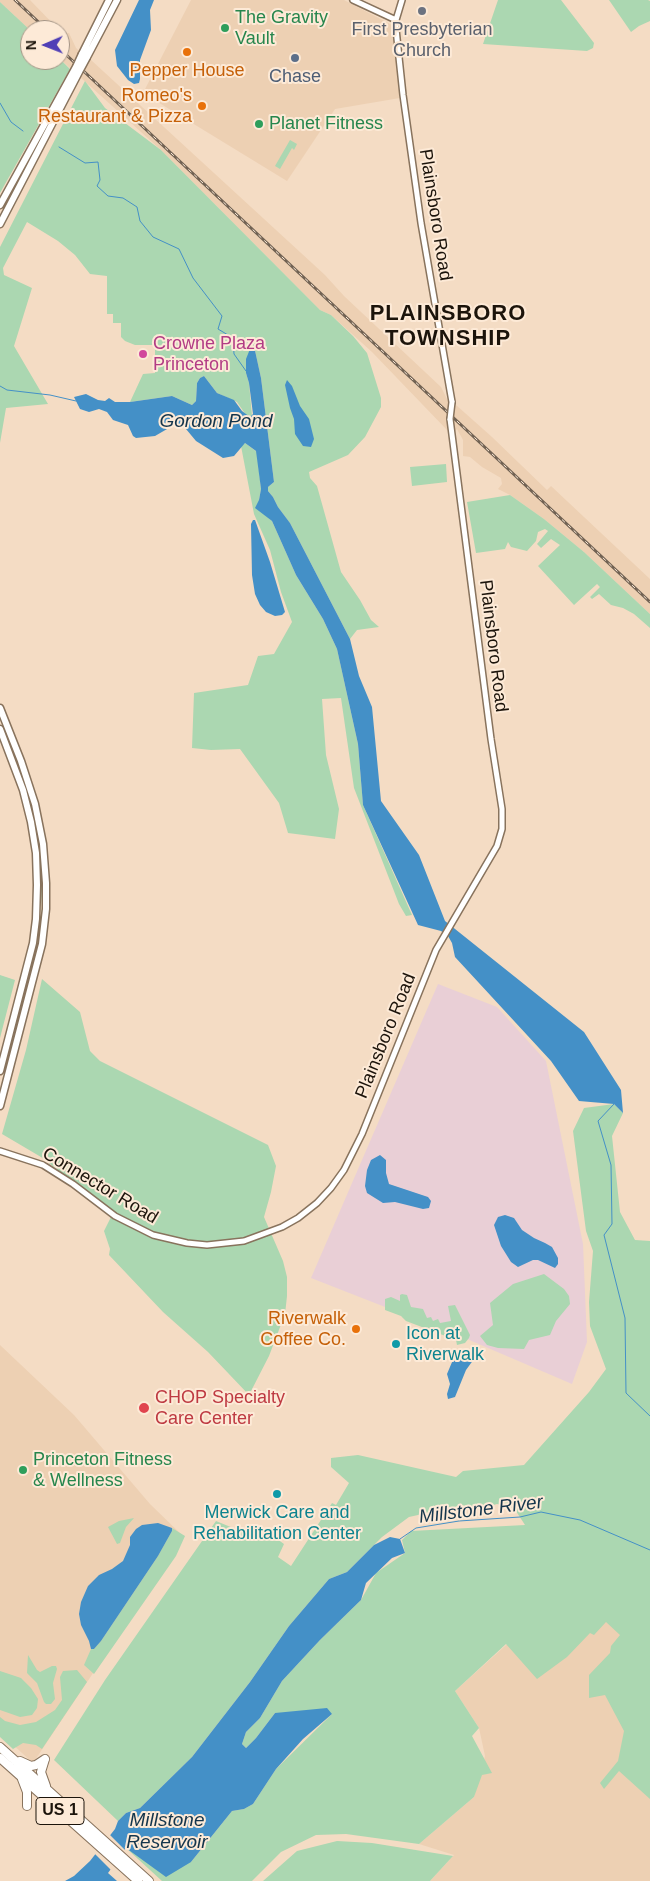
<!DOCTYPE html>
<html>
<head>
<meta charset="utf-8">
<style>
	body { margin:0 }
	#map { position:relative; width:650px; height:1881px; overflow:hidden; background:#f4dcc4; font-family:Helvetica,sans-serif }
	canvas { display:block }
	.north { position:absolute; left:20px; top:20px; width:50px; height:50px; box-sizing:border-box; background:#fdead7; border:1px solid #a39485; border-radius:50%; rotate:269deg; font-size:14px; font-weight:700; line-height:20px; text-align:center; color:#1c140b }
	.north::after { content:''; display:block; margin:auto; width:18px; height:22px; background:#503fb6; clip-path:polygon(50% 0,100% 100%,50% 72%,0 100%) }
</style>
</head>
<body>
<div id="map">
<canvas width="650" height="1881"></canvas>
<div class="north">N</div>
</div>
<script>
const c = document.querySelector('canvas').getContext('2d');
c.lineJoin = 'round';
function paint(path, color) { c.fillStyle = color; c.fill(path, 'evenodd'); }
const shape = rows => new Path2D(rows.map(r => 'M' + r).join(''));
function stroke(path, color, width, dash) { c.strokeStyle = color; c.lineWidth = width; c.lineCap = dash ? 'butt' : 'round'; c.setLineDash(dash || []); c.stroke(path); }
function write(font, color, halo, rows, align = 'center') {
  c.font = font + ' Helvetica,sans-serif'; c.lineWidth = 4; c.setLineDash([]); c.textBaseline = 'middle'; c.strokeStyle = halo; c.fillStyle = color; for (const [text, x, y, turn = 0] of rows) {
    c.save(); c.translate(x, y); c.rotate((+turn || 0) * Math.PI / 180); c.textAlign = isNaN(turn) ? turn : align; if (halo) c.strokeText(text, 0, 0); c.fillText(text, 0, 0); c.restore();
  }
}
paint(shape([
	[0,0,30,0,59,30,30,30,0,2],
	[191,0,344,0,392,25,400,98,335,109,287,181,143,93],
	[60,31,63,34,69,33,76,48,89,60,91,60,325,275,344,296,441,387,448,401,456,405,492,437,547,490,551,486,650,579,650,614,584,552,544,519,510,495,498,489,502,484,501,478,482,467,470,457,463,456,463,440,457,429,455,431,447,430,372,352,331,315,320,310,161,150,60,59],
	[0,1345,74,1415,150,1504,184,1537,33,1763,0,1733],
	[597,1575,650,1682,650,1881,430,1881,454,1855,419,1844,474,1797,485,1756,479,1728,455,1691,535,1619]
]), '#edd0b3');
paint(shape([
	[438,984,497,1007,546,1061,583,1244,587,1342,572,1384,467,1339,311,1278]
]), '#e9cfd6');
paint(shape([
	[498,0,561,0,594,43,593,48,587,51,483,44],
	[609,0,648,0,650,1,650,21,639,26,631,32],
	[0,2,30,30,30,60,60,59,70,69,0,193],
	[85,81,105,108,161,150,320,310,331,315,353,336,367,353,381,398,381,407,365,437,348,455,309,472,310,478,317,486,341,572,360,600,371,620,379,627,357,630,350,639,290,523,278,507,273,497,268,491,268,487,274,482,261,378,254,346,246,373,249,383,252,416,246,415,237,402,217,393,204,376,200,378,197,383,196,401,192,405,172,396,130,402,143,374,155,373,155,345,135,345,125,341,121,337,121,323,113,323,113,314,107,314,107,276,90,274,75,255,58,241,27,222,3,268,4,275,32,288,14,346,48,404,6,408,0,443,0,247],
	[290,140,297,144,294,150,292,148,280,169,275,166],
	[245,443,257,452,261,489,259,500,261,511,272,521,296,575,323,619,337,649,358,744,363,805,412,915,406,916,399,904,354,788,341,698,322,699,326,755,339,809,335,839,288,833,279,803,240,749,211,750,192,748,194,693,248,685,258,656,274,654,292,622,281,592,270,550,254,514,241,446],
	[446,464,447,482,412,486,410,467],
	[510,495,544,519,584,552,650,614,650,628,634,614,623,608,611,605,599,594,592,599,590,597,600,587,597,584,574,605,538,566,560,545,551,539,541,548,537,544,548,531,545,529,538,532,536,541,527,551,511,547,508,542,505,549,476,553,467,502],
	[22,773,36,813,43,858,43,914,41,933,39,933,42,907,39,853,36,830,21,774],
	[35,950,36,950,22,1017,0,1094,8,1052],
	[0,975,15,980,0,1038],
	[42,979,80,1012,90,1051,100,1061,268,1145,276,1166,271,1192,264,1217,283,1261,287,1277,287,1296,285,1314,269,1356,249,1395,208,1352,163,1312,109,1255,110,1249,104,1231,113,1213,41,1157,2,1134,26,1050],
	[614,1104,623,1113,612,1136,620,1212,635,1240,650,1241,650,1799,619,1771,604,1789,600,1783,618,1761,624,1731,605,1695,589,1698,589,1675,610,1653,611,1646,620,1635,606,1622,594,1635,590,1633,567,1657,537,1679,506,1644,455,1691,479,1728,472,1736,492,1773,482,1775,474,1797,419,1844,346,1834,316,1835,281,1852,252,1881,162,1881,126,1848,191,1862,232,1811,244,1809,253,1804,276,1769,332,1714,275,1713,256,1738,246,1748,242,1744,246,1732,260,1718,282,1681,320,1640,361,1600,376,1573,405,1553,402,1540,411,1531,525,1525,514,1508,497,1504,472,1511,463,1505,409,1517,382,1537,347,1572,329,1579,289,1626,250,1682,192,1757,140,1808,126,1813,118,1821,54,1760,105,1680,216,1521,238,1530,270,1534,284,1544,278,1557,291,1566,332,1503,336,1505,349,1483,331,1467,331,1458,358,1455,456,1477,463,1471,524,1465,589,1392,606,1369,590,1326,589,1302,593,1251,586,1231,573,1131,584,1108],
	[544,1274,564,1289,569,1296,570,1304,556,1321,550,1335,529,1340,524,1349,498,1348,487,1345,480,1336,493,1325,490,1303,513,1284],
	[402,1294,407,1295,411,1307,423,1309,427,1318,431,1317,433,1321,438,1319,440,1323,451,1321,448,1306,455,1305,470,1335,469,1338,465,1343,457,1345,456,1340,406,1321,401,1316,385,1310,385,1299,391,1297,400,1301,400,1295],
	[134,1518,126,1527,120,1543,117,1544,108,1527,119,1521],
	[172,1528,185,1536,176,1556,94,1674,84,1665,91,1649,94,1649,101,1641,158,1556,172,1531],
	[28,1655,37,1670,40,1672,52,1666,56,1666,57,1669,53,1683,55,1699,51,1704,46,1704,44,1702,37,1683,27,1673],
	[77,1670,87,1682,42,1749,36,1745,23,1743,13,1749,0,1737,0,1717,5,1721,20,1725,36,1722,55,1710,62,1700,60,1677,63,1671],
	[0,1671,21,1678,31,1688,38,1699,37,1708,32,1715,20,1717,0,1710],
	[337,1841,372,1843,453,1856,430,1881,263,1881,297,1851]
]), '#abd7b1');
paint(shape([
	[139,0,154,0,150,10,151,30,140,60,140,79,139,83,134,84,128,80,117,66,115,50],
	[254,346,261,378,274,482,268,487,268,491,273,497,278,507,290,523,350,639,359,676,372,707,381,801,419,855,445,921,584,1032,621,1090,623,1113,614,1104,579,1101,551,1061,455,957,452,943,448,936,441,931,418,925,363,805,358,744,337,649,323,619,296,575,272,521,255,508,259,500,261,489,256,451,245,443,234,456,223,458,196,441,186,429,178,424,174,425,155,436,136,438,133,436,128,425,113,420,107,412,99,409,89,412,80,409,74,397,86,394,98,400,105,401,109,398,115,402,130,402,172,396,192,405,196,401,197,383,200,378,204,376,217,393,234,400,242,411,250,417,253,414,249,383,246,373,246,359,250,349],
	[287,380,292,386,300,406,309,419,314,439,311,447,303,446,295,434,294,419,290,408,285,385],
	[253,520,255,520,270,562,285,612,282,615,275,616,266,612,260,605,255,594,252,575,251,524],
	[380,1155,386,1160,386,1173,389,1184,428,1197,431,1201,429,1208,423,1209,395,1202,383,1203,367,1193,365,1186,367,1170,371,1160],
	[505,1215,514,1218,522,1230,534,1238,545,1243,552,1247,558,1258,558,1264,555,1268,538,1260,533,1260,518,1267,511,1262,501,1246,494,1225,498,1217],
	[466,1350,472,1353,474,1359,466,1370,455,1397,448,1399,447,1394,450,1384,447,1374,455,1355],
	[158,1523,172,1528,172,1531,158,1556,101,1641,94,1649,91,1649,89,1641,81,1625,79,1614,81,1602,88,1586,99,1575,112,1569,123,1561,130,1545,130,1537,136,1529,142,1525],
	[390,1537,400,1539,405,1553,392,1558,366,1583,361,1600,320,1640,282,1681,260,1718,246,1732,242,1744,246,1748,256,1738,275,1713,327,1708,332,1714,303,1739,276,1769,253,1804,244,1809,232,1811,191,1862,166,1877,126,1848,108,1873,117,1881,65,1881,74,1876,90,1861,115,1829,118,1821,126,1813,140,1808,192,1757,250,1682,289,1626,329,1579,347,1572,374,1545]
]), '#4490c7');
paint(shape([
	[109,1834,128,1853,127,1852,111,1870,93,1852]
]), '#f4dcc4');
stroke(shape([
	[0,103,11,122,23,131],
	[59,147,85,163,98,162,100,180,97,186,108,196,123,198,137,207,140,221,153,237,179,249,193,278,222,316,218,329,233,338,234,354,246,371],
	[0,386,7,390,50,395,76,401],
	[614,1104,598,1121,611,1165,612,1224,604,1235,625,1318,626,1393,650,1416],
	[400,1539,416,1528,459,1521,520,1517,541,1512,580,1520,650,1550]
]), '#4490c7', 1);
const minor = shape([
	[353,0,396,20],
	[402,0,396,20,396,29,403,95,421,223,452,402],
	[0,1151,43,1165,73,1184,115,1216,153,1235,187,1243,207,1245,244,1241,282,1227,298,1218,317,1203,331,1188,344,1170,362,1134,436,950,497,846,502,829,502,809,491,739,450,419]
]);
const major = shape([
	[82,54,109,0],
	[87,57,117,0],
	[0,205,76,67],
	[0,224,80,70],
	[0,708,21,761,35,804,43,844,46,883,46,909,42,944,0,1106],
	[0,729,23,790,31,822,36,853,37,885,36,919,33,943,0,1071]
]);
const highway = shape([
	[0,1747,149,1881],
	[0,1758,138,1881],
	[45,1759,41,1772,46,1786],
	[20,1761,31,1766,36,1765,45,1759],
	[22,1779,27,1792,27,1806]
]);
stroke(minor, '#88735d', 8);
stroke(major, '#88735d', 9);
stroke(highway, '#88735d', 10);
stroke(minor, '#fff', 5);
stroke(major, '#fff', 6);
stroke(highway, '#fff', 8);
const rail = shape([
	[15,0,47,30],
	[60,49,650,602]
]);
stroke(rail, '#716253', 3);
stroke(rail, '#fdead7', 1, [4]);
const minorBridge = shape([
	[450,419,452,402]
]);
const majorBridge = shape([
	[76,67,82,54],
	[80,70,87,57]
]);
stroke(minorBridge, '#88735d', 8, []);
stroke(majorBridge, '#88735d', 9, []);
stroke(minorBridge, '#fff', 5);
stroke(majorBridge, '#fff', 6);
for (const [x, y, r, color] of [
	[422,11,5,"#6b7280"],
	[225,28,5,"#2e9e5b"],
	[187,52,5,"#e8710a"],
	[295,58,5,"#5c6f8a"],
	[202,106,5,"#e8710a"],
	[259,124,5,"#2e9e5b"],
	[143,354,5,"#d1479c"],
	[356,1329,5,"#e8710a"],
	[396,1344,5,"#0f9aa8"],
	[144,1408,6,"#e0444e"],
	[23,1470,5,"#2e9e5b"],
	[277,1494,5,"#0f9aa8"]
]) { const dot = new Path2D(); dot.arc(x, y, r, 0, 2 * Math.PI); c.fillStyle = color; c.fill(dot); stroke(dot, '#fdead7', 2); }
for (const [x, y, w] of [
	[60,1811,48]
]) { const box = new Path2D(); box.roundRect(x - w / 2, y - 13.5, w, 27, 4); c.fillStyle = '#fdead7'; c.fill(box); stroke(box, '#1c140b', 1); }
write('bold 16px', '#1c140b', null, [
	["US 1",60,1811]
]);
write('18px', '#27864d', '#fdead7', [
	["The Gravity",235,18],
	["Vault",235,39],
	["Planet Fitness",269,124],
	["Princeton Fitness",33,1460],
	["& Wellness",33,1481]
], 'left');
write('18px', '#5b616d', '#fdead7', [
	["First Presbyterian",422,30],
	["Church",422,51]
]);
write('18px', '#c56008', '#fdead7', [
	["Pepper House",187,71,"center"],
	["Romeo's",192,96],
	["Restaurant & Pizza",192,117],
	["Riverwalk",346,1319],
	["Coffee Co.",346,1340]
], 'right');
write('18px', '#4e5e75', '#fdead7', [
	["Chase",295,77]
]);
write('18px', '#1c140b', '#fdead7', [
	["Plainsboro Road",435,215,81],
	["Plainsboro Road",493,646,83],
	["Plainsboro Road",386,1036,-68],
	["Connector Road",100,1186,31]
]);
write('18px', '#b23c85', '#fdead7', [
	["Crowne Plaza",153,344],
	["Princeton",153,365]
], 'left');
write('18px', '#0d838f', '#fdead7', [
	["Icon at",406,1334],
	["Riverwalk",406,1355],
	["Merwick Care and",277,1513,"center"],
	["Rehabilitation Center",277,1534,"center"]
], 'left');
write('18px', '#be3a42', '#fdead7', [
	["CHOP Specialty",155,1398],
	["Care Center",155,1419]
], 'left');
write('italic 19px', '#14354c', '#fdead7', [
	["Gordon Pond",216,422],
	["Millstone River",481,1510,-7],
	["Millstone",167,1821],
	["Reservoir",167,1843]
]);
c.letterSpacing = '1px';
write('bold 22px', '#1c140b', '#fdead7', [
	["PLAINSBORO",448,314],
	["TOWNSHIP",448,339]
]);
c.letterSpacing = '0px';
</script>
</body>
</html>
